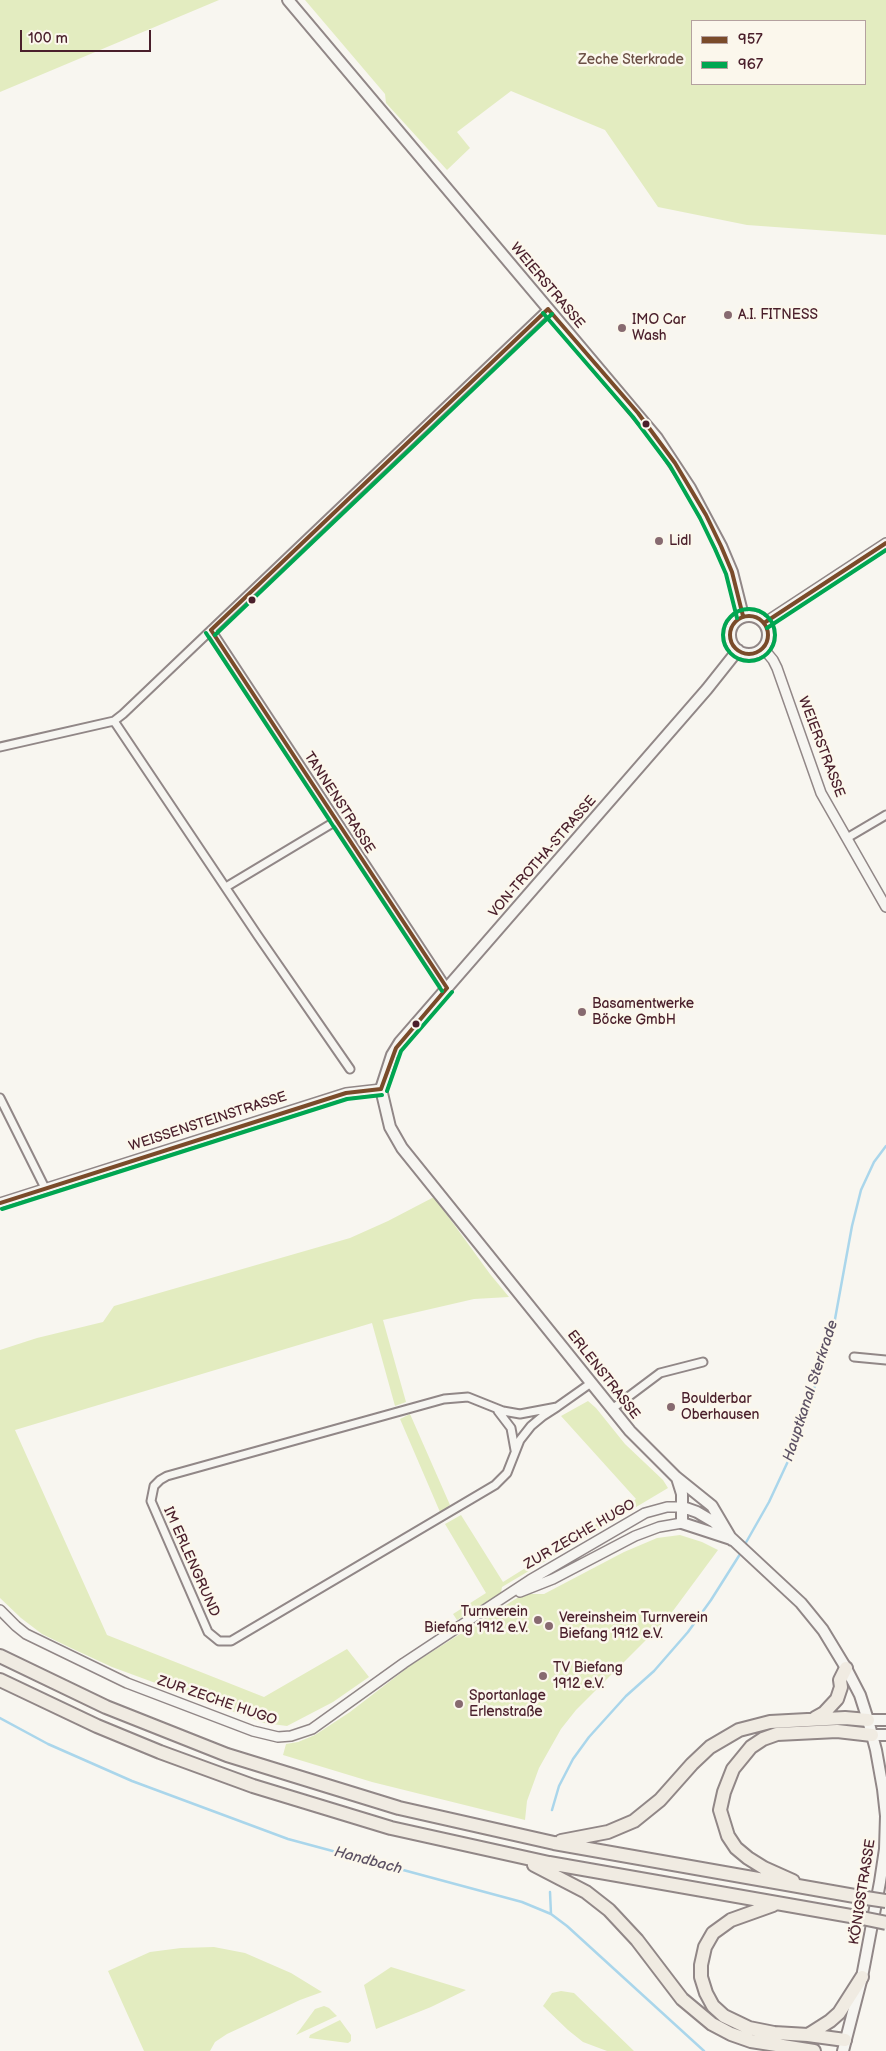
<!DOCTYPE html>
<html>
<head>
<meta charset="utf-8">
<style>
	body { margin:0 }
	#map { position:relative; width:886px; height:2051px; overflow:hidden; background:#f8f6f0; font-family:"Balsamiq Sans",sans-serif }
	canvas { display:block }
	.legend { position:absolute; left:691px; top:20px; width:175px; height:65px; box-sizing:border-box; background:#fbf7ec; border:1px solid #b4a19f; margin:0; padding:6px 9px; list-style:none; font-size:15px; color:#4a1f2b }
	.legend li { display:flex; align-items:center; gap:10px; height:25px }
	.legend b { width:25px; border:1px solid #b4a19f }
	.scale { position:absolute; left:20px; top:30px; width:131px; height:22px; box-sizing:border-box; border:2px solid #4a1f2b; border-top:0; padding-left:6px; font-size:15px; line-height:18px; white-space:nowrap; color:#4a1f2b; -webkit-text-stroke:4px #fbf7ec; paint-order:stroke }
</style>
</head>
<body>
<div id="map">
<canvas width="886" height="2051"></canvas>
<ul class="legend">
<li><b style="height:6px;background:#7a4b2a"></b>957</li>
<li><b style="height:6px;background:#00a651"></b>967</li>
</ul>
<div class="scale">100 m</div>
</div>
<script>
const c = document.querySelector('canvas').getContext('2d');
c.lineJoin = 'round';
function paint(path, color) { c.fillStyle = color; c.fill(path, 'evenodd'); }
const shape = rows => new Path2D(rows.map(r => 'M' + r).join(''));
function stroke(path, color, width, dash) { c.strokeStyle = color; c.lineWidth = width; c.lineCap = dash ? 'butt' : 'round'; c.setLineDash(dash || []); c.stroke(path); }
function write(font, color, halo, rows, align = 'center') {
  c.font = font + ' "Balsamiq Sans",sans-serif'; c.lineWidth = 5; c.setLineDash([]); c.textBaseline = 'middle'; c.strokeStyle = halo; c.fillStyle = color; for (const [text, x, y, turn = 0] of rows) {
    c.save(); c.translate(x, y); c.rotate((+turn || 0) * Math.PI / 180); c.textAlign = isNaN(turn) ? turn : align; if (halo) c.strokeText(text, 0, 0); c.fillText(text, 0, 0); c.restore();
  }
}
paint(shape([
	[0,0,219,0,0,92],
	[305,0,886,0,886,235,747,225,658,207,605,130,511,91,457,132,470,148,447,170,386,103,385,94],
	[692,21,865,21,865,84,692,84],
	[434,1197,490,1274,509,1297,474,1299,383,1320,406,1402,395,1406,372,1323,15,1430,107,1635,264,1697,347,1649,369,1677,333,1702,287,1726,264,1723,112,1667,71,1648,42,1634,21,1618,0,1598,0,1350,37,1338,103,1322,114,1306,350,1238,388,1221],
	[588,1401,596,1408,625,1444,663,1480,668,1488,502,1587,501,1593,457,1620,453,1614,486,1593,445,1524,461,1515,503,1582,636,1499,561,1416],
	[410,1414,450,1505,440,1512,400,1419],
	[680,1535,702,1542,718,1550,667,1619,576,1710,561,1729,539,1768,527,1801,525,1820,372,1782,283,1755,286,1744,298,1742,315,1735,350,1712,411,1665,517,1598,527,1594,544,1594,624,1552,657,1538],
	[214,1947,245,1953,291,1973,322,1992,300,2000,227,2034,215,2042,210,2051,144,2051,108,1971,150,1952,181,1948],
	[391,1967,466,1990,431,2007,376,2029,364,1985],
	[561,1991,574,1993,634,2051,607,2051,583,2042,568,2030,543,2006,552,1993],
	[324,2006,329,2008,337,2016,296,2035,315,2009],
	[340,2020,351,2035,351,2041,348,2043,309,2038,310,2035]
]), '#e3ecc0');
stroke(shape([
	[744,1546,769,1502,796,1444,833,1330,852,1226,861,1190,874,1162,886,1146],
	[0,1718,48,1744,132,1781,288,1839,522,1902,551,1914,567,1926,704,2051],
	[552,1810,559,1786,573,1759,589,1737,626,1696,654,1671,688,1632,711,1600,742,1551],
	[550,1892,551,1914]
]), '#aad6eb', 2.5);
const minor = shape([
	[211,630,447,988],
	[114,721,258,936,350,1069],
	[0,747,114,721,123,714,548,309],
	[847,838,886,815],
	[226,887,336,821],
	[0,1098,45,1188],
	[854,1357,886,1360],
	[557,1407,520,1414,503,1411,468,1397,444,1399,167,1476,160,1480,154,1486,151,1501,208,1632,219,1641,231,1641,495,1485,507,1473,520,1440,531,1426,543,1416,557,1407,591,1383],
	[612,1409,660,1373,703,1362],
	[498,1411,511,1428,515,1450]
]);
const tertiary = shape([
	[764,623,886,543],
	[763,648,773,660,777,668,821,793,886,907],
	[0,1203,346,1093,381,1089],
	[520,1592,553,1579,635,1536,659,1527,682,1523],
	[0,1610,16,1626,26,1634,127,1683,253,1731,278,1737,291,1736,312,1729,404,1663,466,1622,530,1580,645,1513,667,1507,683,1507]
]);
const secondary = shape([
	[288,0,657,438,690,488,721,546,732,572,743,616],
	'730 635a19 19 0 1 1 38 0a19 19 0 1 1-38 0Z',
	[677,1478,682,1494,682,1523,731,1539],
	[683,1507,697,1512,714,1522,801,1603,823,1630,846,1668,860,1695,868,1720,876,1750,883,1789,886,1816,885,1849,880,1882,862,1977,843,2051],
	[732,1540,712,1506,676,1477,630,1431,402,1148,390,1127,381,1089,392,1055,400,1042,707,689,738,650],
	[868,1720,886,1720],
	[872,1735,886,1735]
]);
const motorway = shape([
	[0,1656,106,1707,227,1755,399,1808,554,1843,866,1898],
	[0,1680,97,1726,160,1752,253,1786,391,1828,549,1863,862,1918],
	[815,1718,824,1713,837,1699,841,1687,840,1680,846,1668],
	[561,1841,608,1832,634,1821,660,1800,692,1764,710,1747,739,1730,770,1722,845,1718,868,1720],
	[534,1865,586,1892,609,1910,637,1940,682,1999,712,2024,731,2034,751,2041,814,2051],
	[793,1881,764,1868,748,1858,736,1848,728,1836,720,1810,724,1792,733,1769,751,1747,763,1739,777,1734,837,1731,872,1735],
	[773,1905,731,1920,713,1933,705,1947,701,1965,701,1977,706,1993,713,2006,724,2016,749,2028,774,2033,808,2035,845,2040],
	[808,2035,830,2021,839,2013,862,1977]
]);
stroke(minor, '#918787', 11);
stroke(tertiary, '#918787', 12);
stroke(secondary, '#918787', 14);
stroke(motorway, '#918787', 16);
stroke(minor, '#f6f5f1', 7);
stroke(tertiary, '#f6f5f1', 9);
stroke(secondary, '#f6f5f1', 10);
stroke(motorway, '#f0ebe2', 12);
const motorwayBridge = shape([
	[866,1898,886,1901],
	[862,1918,886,1923]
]);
stroke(motorwayBridge, '#918787', 16, []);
stroke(motorwayBridge, '#f0ebe2', 12);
stroke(shape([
	[548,309,638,413,675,463,706,515,721,546,732,572,743,616],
	'730 635a19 19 0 1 1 38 0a19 19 0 1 1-38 0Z',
	[764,623,886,543],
	[211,630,548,309],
	[211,630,447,988],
	[381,1089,396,1048,447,988],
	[0,1203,346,1093,381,1089]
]), '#7a4b2a', 4);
stroke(shape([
	[543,313,633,417,670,466,700,518,715,549,726,574,737,618],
	'723 635a26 26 0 1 1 52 0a26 26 0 1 1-52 0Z',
	[767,628,886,550],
	[206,633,442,991],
	[215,635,552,314],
	[387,1091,401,1051,452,992],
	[2,1209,347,1099,382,1095]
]), '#00a651', 4);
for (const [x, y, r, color] of [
	[728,315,5,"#876a70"],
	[622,328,5,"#876a70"],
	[646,424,4.5,"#4a1f2b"],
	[659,541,5,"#876a70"],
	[252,600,4.5,"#4a1f2b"],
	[582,1012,5,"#876a70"],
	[416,1024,4.5,"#4a1f2b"],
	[671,1407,5,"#876a70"],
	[538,1620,5,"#876a70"],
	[549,1626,5,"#876a70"],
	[543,1676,5,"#876a70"],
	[459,1704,5,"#876a70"]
]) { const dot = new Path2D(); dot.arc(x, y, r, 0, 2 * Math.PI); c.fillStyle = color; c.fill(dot); stroke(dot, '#fbf7ec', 2); }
write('14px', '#6c5046', '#fbf7ec', [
	["Zeche Sterkrade",631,60]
]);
write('14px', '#4a1f2b', '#fbf7ec', [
	["WEIERSTRASSE",547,286,50],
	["WEIERSTRASSE",821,747,69],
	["TANNENSTRASSE",339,803,57],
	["VON-TROTHA-STRASSE",543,857,-49],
	["WEISSENSTEINSTRASSE",208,1122,-18],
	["ERLENSTRASSE",603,1375,52],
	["ZUR ZECHE HUGO",580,1535,-30],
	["IM ERLENGRUND",191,1562,66],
	["ZUR ZECHE HUGO",217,1701,19],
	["KÖNIGSTRASSE",863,1892,-81]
]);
write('14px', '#4a1f2b', '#fbf7ec', [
	["A.I. FITNESS",738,315],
	["IMO Car",632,320],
	["Wash",632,336],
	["Lidl",669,541],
	["Basamentwerke",592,1004],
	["Böcke GmbH",592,1020],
	["Boulderbar",681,1399],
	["Oberhausen",681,1415],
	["Turnverein",528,1612,"right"],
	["Biefang 1912 e.V.",528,1628,"right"],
	["Vereinsheim Turnverein",559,1618],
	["Biefang 1912 e.V.",559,1634],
	["TV Biefang",553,1668],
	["1912 e.V.",553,1684],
	["Sportanlage",469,1696],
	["Erlenstraße",469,1712]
], 'left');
write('italic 15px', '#5d5264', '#fbf7ec', [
	["Hauptkanal Sterkrade",811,1391,-72],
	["Handbach",368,1861,15]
]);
</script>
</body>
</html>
